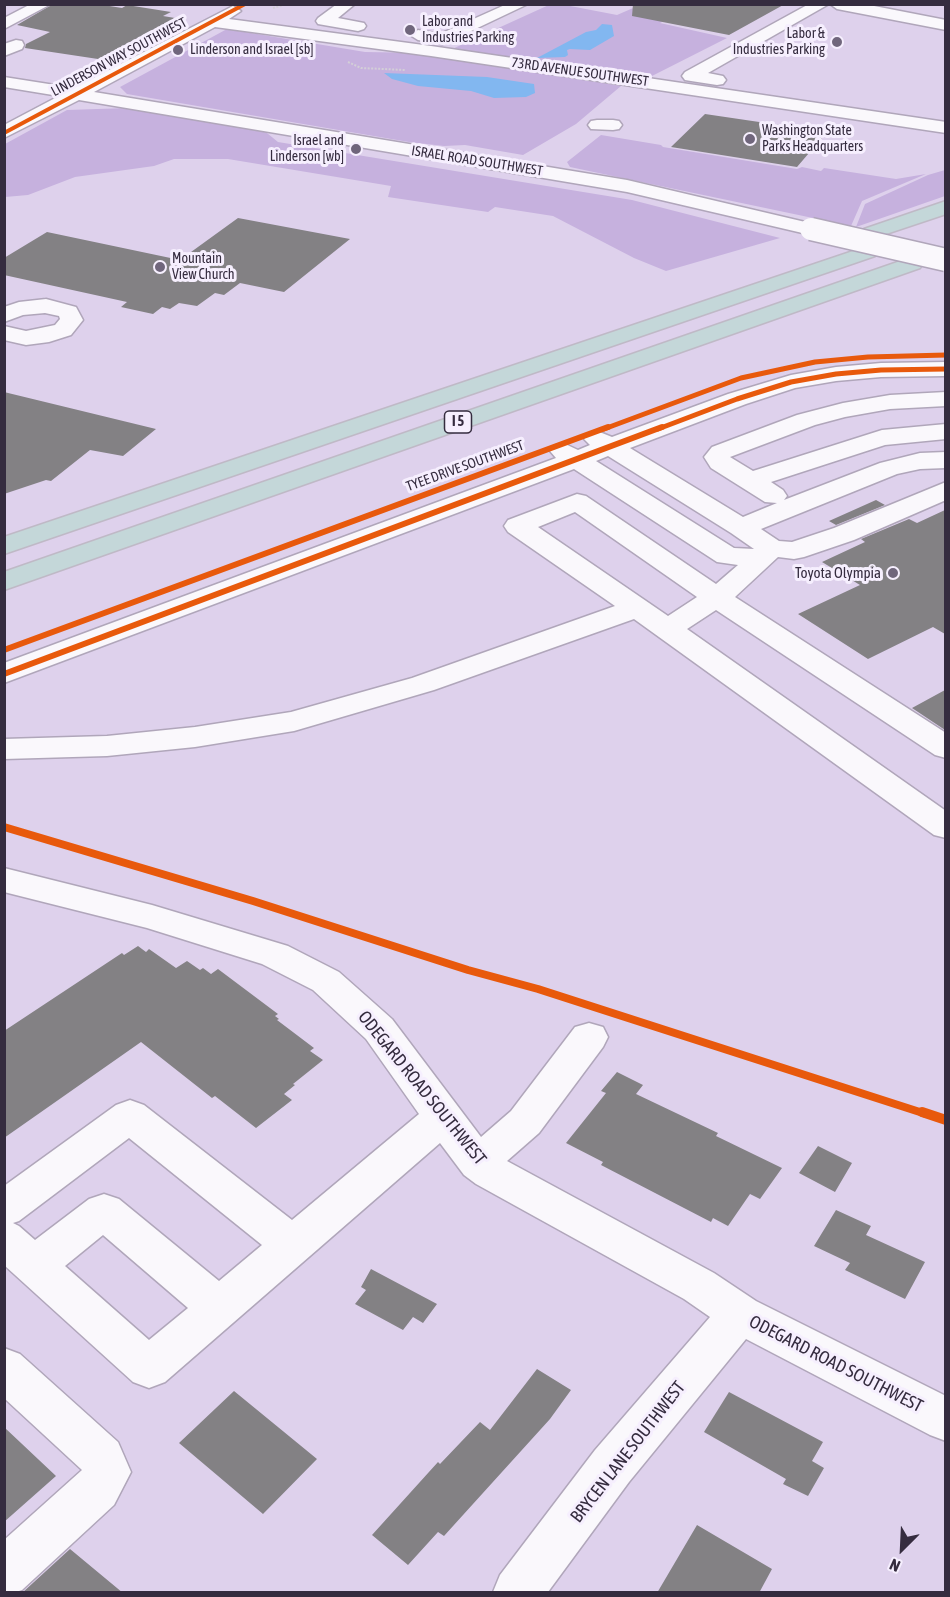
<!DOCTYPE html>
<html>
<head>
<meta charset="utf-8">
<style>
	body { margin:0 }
	#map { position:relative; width:950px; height:1597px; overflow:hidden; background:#ded1ec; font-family:"Asap Condensed",sans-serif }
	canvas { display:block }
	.frame { position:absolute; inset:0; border:6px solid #352c3f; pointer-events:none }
	.north { position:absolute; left:872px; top:1519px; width:60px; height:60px; -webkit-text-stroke:4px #f6effe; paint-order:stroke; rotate:204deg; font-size:16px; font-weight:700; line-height:24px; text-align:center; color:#352c3f }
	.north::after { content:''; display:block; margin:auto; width:21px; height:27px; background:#352c3f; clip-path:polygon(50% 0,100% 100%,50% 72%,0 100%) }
</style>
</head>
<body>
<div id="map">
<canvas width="950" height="1597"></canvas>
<div class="frame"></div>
<div class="north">N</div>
</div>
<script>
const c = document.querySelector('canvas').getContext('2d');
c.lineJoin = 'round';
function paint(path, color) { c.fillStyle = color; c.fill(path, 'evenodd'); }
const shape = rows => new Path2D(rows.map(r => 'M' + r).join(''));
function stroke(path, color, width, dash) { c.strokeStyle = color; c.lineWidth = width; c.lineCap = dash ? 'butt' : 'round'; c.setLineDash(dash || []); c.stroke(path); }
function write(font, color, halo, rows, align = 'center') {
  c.font = font + ' "Asap Condensed",sans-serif'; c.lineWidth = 6; c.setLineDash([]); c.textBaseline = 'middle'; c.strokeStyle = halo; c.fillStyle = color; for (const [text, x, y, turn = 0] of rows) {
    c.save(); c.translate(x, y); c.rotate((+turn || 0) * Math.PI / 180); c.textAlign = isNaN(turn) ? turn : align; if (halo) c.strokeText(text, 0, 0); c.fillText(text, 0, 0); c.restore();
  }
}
paint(shape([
	[551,4,565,5,617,15,640,5,686,10,660,23,727,38,648,78,450,50],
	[227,29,365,52,425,53,621,86,576,124,523,155,465,145,444,146,409,142,127,94,120,87],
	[128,108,262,129,278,142,632,200,780,238,666,271,634,258,553,216,495,207,488,212,388,197,391,186,228,159,174,159,154,166,75,177,28,195,5,197,5,144,67,110],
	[601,135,661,145,663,147,797,169,802,167,821,171,824,168,896,179,926,174,862,201,851,226,570,167,567,162],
	[945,170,945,196,856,227,865,204,928,175]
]), '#c6b1de');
paint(shape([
	[602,24,612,25,614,36,590,50,570,49,567,50,568,55,565,57,537,58,586,32,596,30],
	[384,73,487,77,534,84,535,93,526,97,494,98,471,91,418,86,392,79]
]), '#82b7f0');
paint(shape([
	[53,4,97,4,122,8,127,5,171,12,163,16,175,18,98,59,25,48,26,44,50,32,17,25],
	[633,4,785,4,729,35,632,16],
	[705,114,827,132,797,167,671,147],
	[238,218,350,239,284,292,240,283,224,295,215,293,197,306,179,303,170,309,162,307,153,314,121,307,127,302,4,275,4,258,47,232,180,260],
	[4,392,156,429,123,456,90,450,51,481,46,480,4,494],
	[876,500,885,505,836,525,829,521],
	[945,510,945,634,933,627,868,659,798,614,860,585,822,562,865,542,861,539,909,519,917,523],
	[945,690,945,730,912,708],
	[138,946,146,952,149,949,176,968,187,961,200,970,203,968,211,974,218,969,278,1014,275,1016,279,1019,277,1020,314,1048,310,1051,323,1060,293,1084,295,1085,284,1094,292,1100,256,1128,215,1096,212,1098,141,1042,4,1138,4,1031,122,953,124,955],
	[617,1072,643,1085,636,1094,718,1133,716,1136,782,1168,760,1199,750,1194,728,1226,713,1218,711,1222,601,1165,603,1162,566,1143,606,1093,601,1091],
	[818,1146,852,1163,835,1192,799,1173],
	[836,1210,871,1226,866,1235,925,1262,905,1299,845,1270,850,1263,814,1246],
	[371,1269,437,1304,423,1323,413,1317,403,1330,355,1304,366,1290,361,1287],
	[537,1369,571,1390,550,1419,444,1536,438,1532,408,1565,372,1535,438,1462,440,1464,480,1422,490,1430],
	[234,1391,317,1459,263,1514,179,1443],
	[729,1392,823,1442,812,1461,824,1468,808,1496,783,1484,786,1479,704,1432],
	[4,1427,56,1476,4,1522],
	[697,1525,772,1569,759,1593,657,1593],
	[70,1549,123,1593,22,1593]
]), '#838184');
const minor = shape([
	[31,4,51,4,4,29,4,18,31,4],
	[337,4,355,4,338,18,364,23,366,26,364,29,358,31,318,24,316,21,318,18,337,4],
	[507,4,528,4,448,42,442,44,418,40,410,35,418,30,440,34,507,4],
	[809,4,829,4,708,73,723,76,726,80,723,84,717,85,691,81,685,80,682,76,685,72,809,4],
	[830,4,864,4,946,20,946,30,837,9,830,4],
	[233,6,241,11,229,19,431,46,946,122,946,133,431,56,215,27,94,92,627,180,818,225,821,229,818,233,811,235,627,192,79,100,4,138,4,125,59,96,4,87,4,77,74,88,233,6],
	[16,40,22,41,24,45,22,49,4,56,4,44,16,40],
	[597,120,613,120,619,121,622,125,619,129,613,130,591,129,588,125,591,121,597,120],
	[46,299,76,307,83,320,71,335,49,342,26,345,4,340,4,326,26,331,55,325,60,319,59,316,45,313,23,315,4,322,4,307,19,302,46,299],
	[946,362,946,376,881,377,836,381,795,388,746,404,630,448,743,517,777,503,765,502,711,468,704,457,712,447,797,415,843,403,890,395,946,392,946,406,890,409,845,417,815,425,730,457,753,471,882,430,946,424,946,439,885,445,771,482,783,490,787,496,784,500,880,463,920,453,946,452,946,468,920,469,897,474,761,529,779,541,792,542,834,528,946,482,946,500,854,540,804,557,794,559,778,557,735,597,946,733,946,758,935,755,716,610,687,629,946,811,946,838,934,835,634,619,434,690,294,731,195,747,107,756,4,759,4,739,107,736,195,727,291,712,412,678,615,606,508,532,504,526,508,520,577,494,586,496,716,584,738,565,717,562,574,469,4,683,4,663,556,458,550,451,554,446,563,443,578,450,590,445,584,439,588,434,597,431,612,437,728,394,791,375,836,367,881,363,946,362],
	[608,456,731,533,754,549,734,548,596,461,608,456],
	[575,512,697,597,668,616,538,527,575,512],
	[4,868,152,905,288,946,339,972,392,1019,481,1137,511,1111,575,1027,589,1023,603,1027,608,1037,603,1047,539,1133,507,1161,714,1273,756,1301,946,1396,946,1441,930,1435,746,1339,629,1482,548,1592,493,1592,500,1575,595,1450,710,1317,684,1299,476,1184,464,1175,440,1143,165,1382,149,1388,133,1382,4,1265,4,1186,116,1105,130,1100,144,1105,292,1220,419,1114,366,1039,313,990,262,964,147,928,4,892,4,868],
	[129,1138,262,1245,219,1281,119,1199,104,1194,89,1199,35,1240,19,1226,13,1223,19,1221,129,1138],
	[103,1235,188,1308,149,1340,65,1266,103,1235],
	[4,1348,20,1354,118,1442,131,1472,114,1505,22,1590,16,1592,4,1592,4,1540,82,1470,4,1398,4,1348]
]);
const highway = shape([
	[946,201,946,214,871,239,864,237,861,233,864,229,946,201],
	[868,246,875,248,879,252,875,256,4,554,4,537,868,246],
	[912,257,920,258,923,263,920,268,4,590,4,572,912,257]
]);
stroke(minor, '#b0a6ba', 3);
stroke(highway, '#bfb9c6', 3);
stroke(shape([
	[273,8,287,4],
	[348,62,361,68,405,70]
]), '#d3cfd7', 2, [2, 1.5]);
paint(minor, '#faf8fc');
paint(highway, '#c4d7d9');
const minorBridge = shape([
	[811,229,946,260]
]);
stroke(minorBridge, '#b0a6ba', 25, []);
stroke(minorBridge, '#faf8fc', 22);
stroke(shape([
	[4,133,245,4]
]), '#e8590c', 4);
stroke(shape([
	[604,429,741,378,815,362,868,357,946,355],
	[658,429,737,399,791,382,836,374,881,370,946,369]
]), '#e8590c', 5);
stroke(shape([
	[4,650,608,427],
	[4,674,662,427]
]), '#e8590c', 6);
stroke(shape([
	[4,827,253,901,468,970,538,989,926,1114]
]), '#e8590c', 8);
stroke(shape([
	[922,1112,946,1120]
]), '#e8590c', 10);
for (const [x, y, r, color] of [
	[410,30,6,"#70667c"],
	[837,42,6,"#70667c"],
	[178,50,6,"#70667c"],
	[750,139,6,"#70667c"],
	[356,149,6,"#70667c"],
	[160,267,6,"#70667c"],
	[893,573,6,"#70667c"]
]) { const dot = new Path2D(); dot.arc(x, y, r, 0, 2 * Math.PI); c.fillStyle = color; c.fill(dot); stroke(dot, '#f6effe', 2); }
write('14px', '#352c3f', '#f6effe', [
	["Labor and",422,22],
	["Industries Parking",422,38],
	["Labor &",825,34,"right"],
	["Industries Parking",825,50,"right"],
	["Linderson and Israel [sb]",190,50],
	["Washington State",762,131],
	["Parks Headquarters",762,147],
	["Israel and",344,141,"right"],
	["Linderson [wb]",344,157,"right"],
	["Mountain",172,259],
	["View Church",172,275]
], 'left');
write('14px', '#352c3f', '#f6effe', [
	["LINDERSON WAY SOUTHWEST",119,57,-28],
	["73RD AVENUE SOUTHWEST",580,72,8],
	["ISRAEL ROAD SOUTHWEST",477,161,9],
	["TYEE DRIVE SOUTHWEST",465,466,-20]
]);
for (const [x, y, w] of [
	[458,422,27]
]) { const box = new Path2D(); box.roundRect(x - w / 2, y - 11, w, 22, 4.5); c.fillStyle = '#f6effe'; c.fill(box); stroke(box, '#352c3f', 1.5); }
write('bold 14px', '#352c3f', null, [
	["I 5",458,422]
]);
write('15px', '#352c3f', '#f6effe', [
	["Toyota Olympia",881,573]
], 'right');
write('18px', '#352c3f', '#f6effe', [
	["ODEGARD ROAD SOUTHWEST",422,1088,51],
	["ODEGARD ROAD SOUTHWEST",836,1364,27],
	["BRYCEN LANE SOUTHWEST",628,1452,-52]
]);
</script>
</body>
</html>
